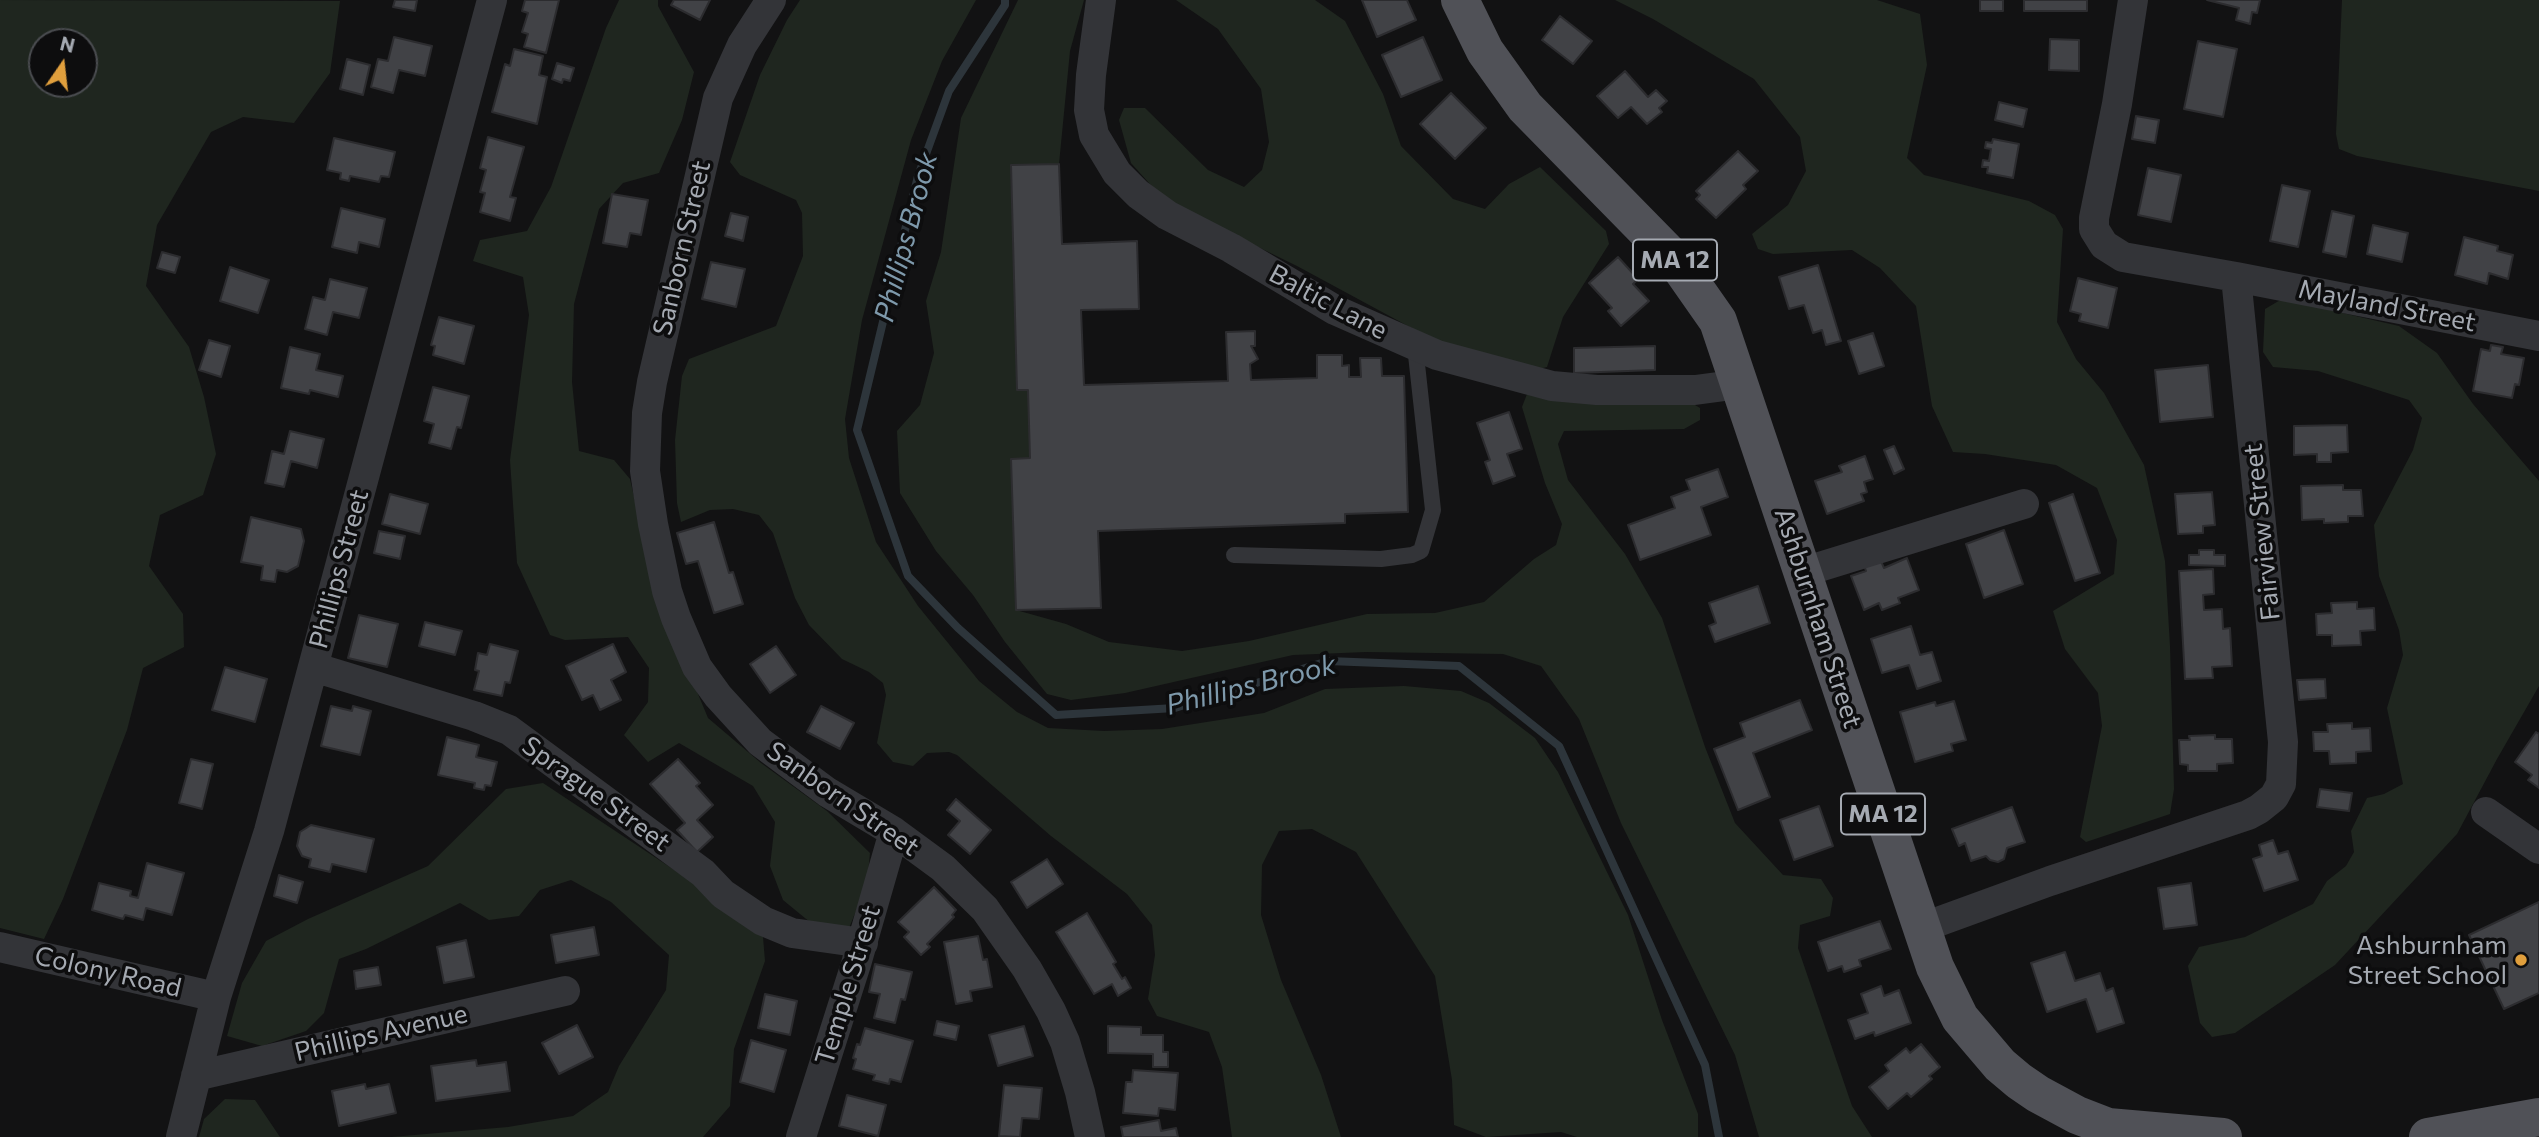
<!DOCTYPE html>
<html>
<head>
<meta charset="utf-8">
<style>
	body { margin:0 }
	#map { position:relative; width:2539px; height:1137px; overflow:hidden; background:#121213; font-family:Commissioner,sans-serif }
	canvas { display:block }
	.north { position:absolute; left:28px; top:28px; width:70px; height:70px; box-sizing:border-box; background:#0d0d0e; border:2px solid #4a4c50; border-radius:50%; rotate:14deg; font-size:19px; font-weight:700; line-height:28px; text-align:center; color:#a5aab2 }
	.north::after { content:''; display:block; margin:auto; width:24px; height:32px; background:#e09f3d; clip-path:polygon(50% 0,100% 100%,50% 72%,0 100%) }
</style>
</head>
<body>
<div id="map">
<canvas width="2539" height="1137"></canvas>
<div class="north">N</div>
</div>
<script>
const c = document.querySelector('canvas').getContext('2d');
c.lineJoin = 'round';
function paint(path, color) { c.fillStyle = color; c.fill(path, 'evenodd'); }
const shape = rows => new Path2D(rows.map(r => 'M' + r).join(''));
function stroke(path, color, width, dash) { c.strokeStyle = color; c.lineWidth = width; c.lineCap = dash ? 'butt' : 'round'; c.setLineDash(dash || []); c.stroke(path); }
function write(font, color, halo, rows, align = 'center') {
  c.font = font + ' Commissioner,sans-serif'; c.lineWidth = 7; c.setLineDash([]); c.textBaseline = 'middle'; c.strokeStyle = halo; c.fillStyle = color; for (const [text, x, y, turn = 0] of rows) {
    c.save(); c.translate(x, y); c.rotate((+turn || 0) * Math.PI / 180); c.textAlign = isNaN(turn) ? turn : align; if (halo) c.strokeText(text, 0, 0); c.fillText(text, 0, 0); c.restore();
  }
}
paint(shape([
	[0,0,340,1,330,73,294,123,243,117,211,132,157,225,146,286,189,347,204,397,216,454,203,495,160,515,149,566,183,614,184,647,143,668,127,730,63,899,44,939,0,928],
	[42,42,84,42,84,84,42,84],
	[619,0,658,0,658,6,694,72,682,120,659,173,623,183,599,209,574,304,572,382,579,451,614,460,630,479,656,593,708,718,761,763,827,811,870,853,867,884,849,928,811,923,783,900,770,866,775,822,753,786,679,743,648,762,624,735,648,702,649,668,628,637,565,640,550,635,517,563,510,460,529,315,523,277,473,261,480,240,527,231,551,187,606,28],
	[800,0,976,0,942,61,911,140,862,320,845,419,849,458,876,542,918,606,979,681,1017,712,1048,728,1104,731,1162,729,1264,713,1325,689,1404,686,1461,691,1489,703,1535,738,1558,772,1628,915,1662,1020,1698,1114,1698,1137,1577,1137,1561,1132,1486,1137,1454,1125,1452,1080,1435,976,1356,852,1312,829,1279,831,1262,865,1261,915,1281,980,1321,1075,1341,1137,1232,1137,1222,1067,1209,1032,1157,1016,1148,999,1155,955,1152,925,1127,894,1051,836,957,755,949,752,927,753,913,766,893,762,877,743,886,695,883,683,869,672,842,659,809,625,795,598,773,533,759,515,733,509,710,510,681,522,677,503,675,440,682,376,689,359,776,326,803,256,802,213,796,200,740,175,730,162,760,75,787,20],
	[1018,0,1084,0,1070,51,1059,164,1011,166,1017,389,1028,390,1030,458,1011,459,1016,610,1066,624,1109,642,1182,651,1249,641,1367,614,1435,613,1484,602,1534,559,1556,545,1562,524,1545,483,1522,407,1527,394,1690,402,1700,408,1700,420,1684,429,1564,431,1558,444,1568,480,1625,554,1662,618,1705,747,1735,823,1783,875,1821,879,1833,898,1830,916,1800,925,1798,948,1852,1106,1872,1137,1759,1137,1735,1055,1621,823,1579,719,1541,666,1503,654,1366,652,1293,655,1125,693,1071,700,1047,694,1005,642,973,595,936,551,900,493,897,431,920,405,934,353,926,301,941,252,961,118],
	[1176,0,1315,0,1345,21,1383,94,1401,146,1453,199,1485,209,1509,184,1540,167,1606,231,1609,244,1563,317,1547,367,1524,373,1432,339,1297,266,1166,202,1131,163,1119,120,1124,108,1145,108,1208,170,1244,187,1262,170,1269,142,1261,89,1218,29],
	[1615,0,1877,0,1920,14,1927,65,1907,158,1924,175,2029,201,2055,215,2063,229,2057,322,2076,359,2104,393,2144,465,2165,561,2170,646,2174,789,2170,814,2086,842,2080,837,2102,726,2098,693,2065,649,2053,611,2114,574,2117,540,2097,488,2056,465,1985,454,1953,452,1932,406,1916,306,1880,268,1852,250,1773,254,1758,249,1752,234,1788,205,1806,171,1800,137,1754,79,1653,19],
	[2342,0,2539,0,2539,191,2357,156,2339,149,2336,134],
	[2282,299,2399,326,2437,353,2473,404,2539,481,2539,686,2497,759,2457,834,2335,965,2235,1033,2212,1037,2200,1023,2188,966,2199,947,2245,937,2313,904,2327,881,2346,866,2354,852,2351,831,2367,798,2384,794,2403,784,2387,708,2403,655,2399,630,2379,576,2374,525,2413,450,2422,418,2409,400,2318,371,2273,367,2263,352,2265,309],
	[543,783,712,895,763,937,765,961,734,1049,730,1106,703,1137,391,1137,508,1127,573,1116,608,1092,619,1066,666,990,669,955,611,902,571,880,540,890,519,916,489,920,460,903,366,949,339,959,324,1013,306,1031,262,1046,227,1036,242,983,266,941,308,919,428,866,506,789],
	[225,1099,255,1100,280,1137,199,1137,204,1119]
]), '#1f261f');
stroke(shape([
	[1005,0,1005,5,949,91,918,176,857,430,908,576,958,628,1056,715,1175,708,1328,661,1459,666,1559,746,1705,1065,1719,1137]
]), '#2d353b', 8);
const building = shape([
	[395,0,417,0,415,11,393,7,395,0],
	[525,0,559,0,546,53,524,47,528,34,522,32,528,13,522,11,525,0],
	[674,0,710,0,700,20,671,5,674,0],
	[1362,0,1407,0,1416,20,1377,37,1362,0],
	[1980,0,2003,0,2003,11,1980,11,1980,0],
	[2024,0,2087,0,2087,11,2024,11,2024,0],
	[2207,0,2260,0,2257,13,2252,12,2250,24,2236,20,2239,8,2207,0],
	[1560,16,1592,41,1573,64,1542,40,1560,16],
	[394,37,432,46,425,76,399,70,393,93,371,87,378,59,388,61,394,37],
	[1423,37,1442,80,1401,97,1382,55,1423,37],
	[2050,39,2079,40,2079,71,2049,70,2050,39],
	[2198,41,2237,49,2223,117,2184,109,2198,41],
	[514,49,543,56,539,75,547,77,537,124,492,112,505,64,510,66,514,49],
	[347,59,370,65,363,95,340,89,347,59],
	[557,63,574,68,570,81,563,79,562,83,552,79,557,63],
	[1625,71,1648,97,1656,90,1667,101,1659,108,1662,112,1647,124,1631,107,1618,118,1597,96,1625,71],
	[1451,93,1486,128,1455,159,1420,124,1451,93],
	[1999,102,2027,109,2023,127,1995,120,1999,102],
	[2136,116,2159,120,2155,143,2132,139,2136,116],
	[488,137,524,147,510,197,516,198,510,221,480,212,485,193,480,192,486,170,480,168,488,137],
	[334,138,395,152,389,177,381,176,379,182,350,176,349,181,340,179,341,173,327,170,334,138],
	[1993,139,2019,144,2013,178,1987,173,1988,167,1982,167,1983,160,1989,161,1991,149,1985,148,1986,142,1992,143,1993,139],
	[1738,151,1758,171,1743,185,1746,189,1716,218,1696,199,1700,195,1696,191,1738,151],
	[1059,164,1062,244,1137,241,1139,309,1081,310,1084,385,1228,381,1226,332,1255,331,1255,346,1251,346,1258,359,1250,364,1251,380,1317,378,1317,355,1342,355,1342,366,1349,365,1349,377,1361,377,1360,358,1381,358,1382,376,1404,376,1408,512,1345,514,1345,523,1098,531,1101,608,1016,610,1011,459,1030,458,1028,390,1017,390,1011,165,1059,164],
	[2148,168,2181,175,2171,222,2138,215,2148,168],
	[2282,185,2310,191,2298,247,2270,241,2282,185],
	[612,194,648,200,641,235,630,233,627,247,603,243,612,194],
	[341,208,385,219,379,247,359,242,357,253,332,247,341,208],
	[2332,211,2354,216,2346,257,2323,252,2332,211],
	[731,213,748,217,743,241,725,236,731,213],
	[2373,225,2408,233,2402,262,2367,254,2373,225],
	[2464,237,2498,246,2497,251,2513,255,2508,279,2489,273,2487,284,2455,275,2464,237],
	[162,252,180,257,175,273,157,268,162,252],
	[1618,257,1638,279,1633,284,1649,301,1621,326,1608,311,1612,308,1589,283,1618,257],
	[711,262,745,269,736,307,702,299,711,262],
	[1818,265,1841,341,1826,345,1822,330,1813,333,1804,305,1789,309,1779,277,1818,265],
	[230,267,269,280,258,313,220,301,230,267],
	[2078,278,2117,288,2108,328,2079,321,2081,314,2070,311,2078,278],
	[330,279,367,288,359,318,333,312,327,335,305,329,313,297,325,300,330,279],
	[439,317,474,326,464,364,433,355,435,346,431,345,439,317],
	[1873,333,1884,366,1859,374,1848,341,1873,333],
	[209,340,230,346,221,377,199,370,209,340],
	[2491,345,2503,347,2501,354,2524,358,2519,385,2515,384,2512,398,2473,391,2481,349,2490,351,2491,345],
	[1655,346,1655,370,1574,373,1574,348,1655,346],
	[290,347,320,354,316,370,343,376,338,397,310,390,309,394,281,388,290,347],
	[2208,365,2213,417,2160,422,2155,370,2208,365],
	[433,387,469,396,461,428,457,427,451,449,429,443,434,424,424,421,433,387],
	[1509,412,1522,449,1507,454,1515,476,1493,484,1485,462,1490,460,1477,423,1509,412],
	[2347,425,2348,452,2331,453,2331,462,2317,462,2317,454,2294,455,2294,426,2347,425],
	[290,431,324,439,317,468,291,461,284,487,265,483,272,451,284,454,290,431],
	[1894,446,1904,469,1894,474,1884,450,1894,446],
	[1865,456,1873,479,1864,482,1867,492,1861,494,1864,501,1827,514,1815,481,1842,472,1839,466,1865,456],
	[1718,469,1728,497,1701,507,1711,535,1640,560,1628,525,1675,508,1671,497,1690,490,1686,480,1718,469],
	[2343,485,2343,490,2361,490,2363,516,2348,516,2348,522,2324,523,2324,519,2302,520,2301,486,2343,485],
	[2212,492,2215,525,2203,526,2203,533,2178,534,2175,494,2212,492],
	[390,494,428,504,420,534,382,524,390,494],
	[2073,494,2100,573,2075,581,2049,503,2073,494],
	[251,517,301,529,304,541,298,566,287,572,277,570,275,582,261,580,263,566,241,562,251,517],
	[714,522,729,573,733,572,743,604,714,613,698,561,686,564,677,533,714,522],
	[2004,530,2023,584,1984,598,1966,544,2004,530],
	[379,531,405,536,400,559,374,553,379,531],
	[2199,550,2214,550,2214,555,2225,555,2225,566,2189,565,2189,555,2199,555,2199,550],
	[1907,558,1919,590,1898,598,1900,603,1882,610,1879,603,1864,610,1851,576,1866,571,1864,565,1880,559,1884,568,1907,558],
	[2213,569,2214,594,2203,595,2204,610,2222,609,2223,629,2230,628,2232,666,2212,667,2213,678,2185,679,2179,571,2213,569],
	[1758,586,1770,623,1715,642,1709,626,1716,623,1709,603,1758,586],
	[2357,602,2357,609,2374,608,2375,630,2360,631,2361,645,2332,646,2332,635,2317,635,2316,614,2332,613,2331,603,2357,602],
	[359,615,398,624,387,667,348,658,359,615],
	[425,622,462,631,455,655,419,646,425,622],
	[1911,626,1920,655,1932,652,1941,681,1917,689,1909,665,1882,673,1871,639,1911,626],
	[490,644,518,651,510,683,505,682,502,696,474,690,479,671,475,670,478,653,487,655,490,644],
	[613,644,626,672,611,680,621,700,600,710,593,695,582,700,566,666,613,644],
	[776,646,796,675,770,693,750,664,776,646],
	[225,667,267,679,255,722,212,710,225,667],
	[2325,679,2326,698,2299,700,2297,680,2325,679],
	[1800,700,1812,730,1753,753,1770,797,1738,810,1714,749,1745,737,1740,723,1800,700],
	[1954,701,1966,740,1951,744,1953,751,1915,762,1900,712,1935,702,1936,706,1954,701],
	[331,706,352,711,353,706,371,711,360,755,321,746,331,706],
	[821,706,854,723,840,749,807,732,821,706],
	[2352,723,2352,729,2370,728,2371,751,2356,752,2356,763,2330,764,2329,751,2314,751,2313,732,2328,732,2327,724,2352,723],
	[2536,732,2539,734,2539,788,2528,780,2532,775,2515,762,2536,732],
	[2215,735,2215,739,2232,739,2233,763,2217,764,2217,771,2188,771,2188,765,2180,764,2179,740,2190,740,2189,736,2215,735],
	[447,737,479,745,476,757,497,762,491,786,485,785,484,790,474,788,475,783,438,775,447,737],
	[191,759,213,764,202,809,179,803,191,759],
	[678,759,700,783,696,786,713,805,697,820,713,837,697,852,677,830,685,823,650,784,678,759],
	[2320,789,2352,793,2349,811,2317,807,2320,789],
	[956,799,991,830,970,854,948,835,960,821,947,810,956,799],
	[1819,806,1833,846,1794,860,1780,820,1819,806],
	[2012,807,2025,842,2007,848,2004,859,1998,862,1990,860,1986,856,1971,861,1965,843,1959,846,1952,829,2012,807],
	[311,825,374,839,366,872,332,864,330,872,309,867,311,859,302,856,297,846,300,832,311,825],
	[2273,840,2278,854,2288,851,2298,880,2264,891,2253,859,2262,856,2259,845,2273,840],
	[1047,859,1063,884,1027,908,1011,882,1047,859],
	[147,863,184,873,172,915,146,908,143,920,125,915,123,919,92,910,99,883,131,891,130,896,138,898,147,863],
	[279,875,303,882,297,903,274,896,279,875],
	[2191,883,2197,925,2164,929,2158,888,2191,883],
	[934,887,956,910,952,915,954,917,927,944,930,947,921,955,904,937,909,932,898,922,934,887],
	[2539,902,2539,993,2504,1009,2469,935,2539,902],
	[1087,913,1116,962,1113,964,1122,979,1125,977,1131,988,1118,996,1112,984,1094,994,1056,932,1087,913],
	[1880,921,1891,949,1859,960,1861,966,1844,972,1842,966,1828,971,1818,942,1880,921],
	[594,927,599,955,556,963,551,935,594,927],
	[978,936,983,960,987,959,992,987,970,991,972,1001,956,1004,944,942,978,936],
	[466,940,474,977,444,983,437,947,466,940],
	[2065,952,2075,981,2100,973,2106,991,2113,988,2124,1023,2097,1032,2086,999,2047,1012,2031,963,2065,952],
	[875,964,912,972,905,1000,901,999,895,1023,874,1018,880,994,869,992,875,964],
	[378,967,381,985,356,989,354,971,378,967],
	[1881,986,1884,996,1899,990,1911,1023,1875,1036,1874,1032,1855,1039,1848,1020,1868,1013,1861,994,1881,986],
	[765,994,797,1001,790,1035,758,1028,765,994],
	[937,1021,959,1026,956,1040,934,1035,937,1021],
	[577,1025,593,1057,559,1074,542,1043,577,1025],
	[1024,1026,1033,1056,998,1066,989,1035,1024,1026],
	[1108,1026,1141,1027,1141,1035,1163,1035,1163,1052,1168,1052,1168,1067,1153,1067,1153,1054,1108,1053,1108,1026],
	[865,1028,913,1041,901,1082,890,1079,889,1084,873,1080,875,1075,853,1069,856,1059,853,1058,857,1044,860,1045,865,1028],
	[751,1040,786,1050,774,1092,740,1082,751,1040],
	[1921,1044,1940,1067,1929,1076,1932,1079,1911,1097,1907,1093,1888,1109,1869,1087,1889,1071,1885,1065,1906,1048,1910,1053,1921,1044],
	[476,1060,477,1066,506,1062,510,1091,436,1101,431,1066,476,1060],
	[1133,1070,1178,1073,1175,1110,1159,1108,1158,1116,1123,1113,1126,1082,1132,1082,1133,1070],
	[365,1084,366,1089,389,1084,396,1113,339,1126,332,1091,365,1084],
	[1004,1085,1042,1088,1039,1119,1022,1118,1020,1137,999,1136,1004,1085],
	[847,1095,886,1105,878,1136,839,1126,847,1095],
	[1159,1120,1161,1131,1176,1128,1178,1137,1123,1137,1121,1127,1159,1120]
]);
paint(building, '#414246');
stroke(building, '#2c2c2f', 2);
stroke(shape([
	[1234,555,1381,559,1412,555,1421,551,1433,510,1415,346]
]), '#333438', 16);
stroke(shape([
	[771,0,742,45,718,98,652,382,647,413,645,471,653,524,667,591,676,618,697,667,718,696,760,742,827,792,894,832,943,868,985,909,1027,969,1051,1011,1065,1042,1080,1092,1090,1137],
	[1101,0,1091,75,1089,110,1094,135,1117,173,1138,194,1167,215,1231,248,1335,310,1437,355,1552,386,1597,390,1695,390,1740,384],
	[2236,277,2539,336],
	[1803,572,2024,504],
	[313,667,474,716,509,730,703,873,723,894,763,921,792,933,863,943],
	[2486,812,2539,849],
	[1921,928,2050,881,2248,815,2259,809,2274,797,2281,784,2283,742,2236,277,2123,257,2104,245,2094,229,2094,218,2117,104,2133,0],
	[0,947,216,997],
	[196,1076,565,991],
	[181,1137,216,997,269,831,492,0],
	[801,1137,856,964,894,832]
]), '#333438', 30);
stroke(shape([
	[1460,0,1485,51,1525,107,1676,261,1718,321,1935,967,1960,1018,2000,1065,2019,1081,2038,1094,2077,1115,2108,1127,2223,1137],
	[2428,1137,2539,1117]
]), '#505157', 38);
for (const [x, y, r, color] of [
	[2521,960,7,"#e09f3d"]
]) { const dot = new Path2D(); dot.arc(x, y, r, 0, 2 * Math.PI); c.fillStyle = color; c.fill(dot); stroke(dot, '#0d0d0e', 2.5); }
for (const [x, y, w] of [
	[1675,260,84],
	[1883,814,84]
]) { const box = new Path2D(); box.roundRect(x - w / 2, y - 20.5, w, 41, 5); c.fillStyle = '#0d0d0e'; c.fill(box); stroke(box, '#a5aab2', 2); }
write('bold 24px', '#a5aab2', null, [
	["MA 12",1675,260],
	["MA 12",1883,814]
]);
write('26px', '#a5aab2', '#0d0d0e', [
	["Sanborn Street",682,248,-77],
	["Baltic Lane",1328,302,28],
	["Mayland Street",2387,306,11],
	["Fairview Street",2262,532,-96],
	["Phillips Street",339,569,-75],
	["Ashburnham Street",1818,618,72],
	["Sprague Street",596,794,36],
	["Sanborn Street",843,799,35],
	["Colony Road",108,972,13],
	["Temple Street",848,985,-73],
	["Phillips Avenue",381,1033,-13]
]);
write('26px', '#a5aab2', '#0d0d0e', [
	["Ashburnham",2507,945],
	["Street School",2507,975]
], 'right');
write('italic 28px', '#7e99ab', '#0d0d0e', [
	["Phillips Brook",906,237,-75],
	["Phillips Brook",1251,685,-14]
]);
</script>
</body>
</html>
